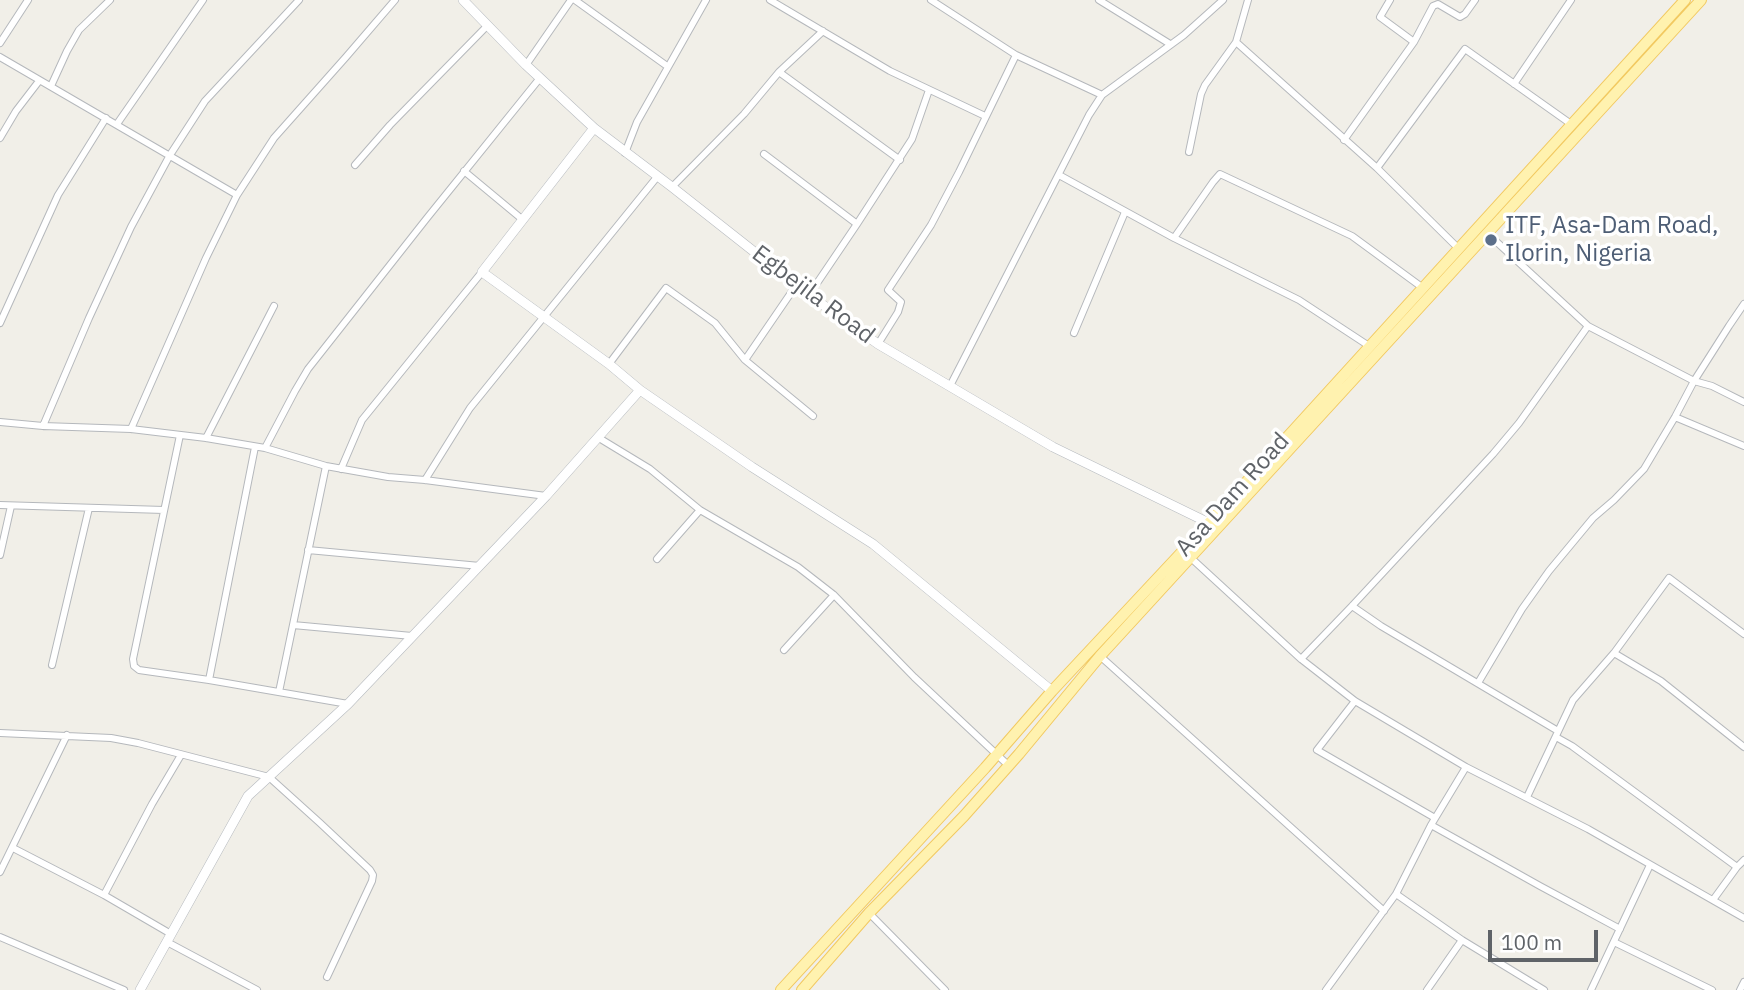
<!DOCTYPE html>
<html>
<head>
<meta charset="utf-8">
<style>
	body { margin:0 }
	#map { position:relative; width:1744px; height:990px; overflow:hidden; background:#f1efe8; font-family:"IBM Plex Sans",sans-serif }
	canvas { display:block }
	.scale { position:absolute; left:1488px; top:930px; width:110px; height:32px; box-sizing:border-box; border:4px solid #5f6368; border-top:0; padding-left:9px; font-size:21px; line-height:24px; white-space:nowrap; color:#5f6368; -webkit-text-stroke:5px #fff; paint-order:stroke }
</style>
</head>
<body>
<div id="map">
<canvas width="1744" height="990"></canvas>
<div class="scale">100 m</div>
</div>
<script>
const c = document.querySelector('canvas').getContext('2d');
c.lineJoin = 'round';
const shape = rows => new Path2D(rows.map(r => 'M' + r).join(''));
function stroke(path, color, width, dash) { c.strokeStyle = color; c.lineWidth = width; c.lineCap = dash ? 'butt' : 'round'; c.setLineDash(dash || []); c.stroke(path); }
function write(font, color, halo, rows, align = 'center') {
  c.font = font + ' "IBM Plex Sans",sans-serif'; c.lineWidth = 7; c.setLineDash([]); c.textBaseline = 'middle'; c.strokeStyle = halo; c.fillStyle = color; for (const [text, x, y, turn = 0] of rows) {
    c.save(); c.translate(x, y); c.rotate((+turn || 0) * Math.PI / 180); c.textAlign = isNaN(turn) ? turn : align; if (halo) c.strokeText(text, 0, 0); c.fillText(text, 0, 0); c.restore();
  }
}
const street = shape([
	[575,0,667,66],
	[770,0,890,71,985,116],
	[931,0,1016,55,1102,95],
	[1099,0,1170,44],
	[1248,0,1236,42,1377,168,1458,248],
	[1390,0,1380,17,1414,42],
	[0,43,28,0],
	[0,57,237,195],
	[526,65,571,0],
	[779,72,823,31],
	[1514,84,1571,0],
	[51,86,67,51,79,30,110,0],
	[117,124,203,0],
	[0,138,16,111,39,81],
	[1344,140,1414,42,1433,6,1438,4,1460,17,1465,14,1475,0],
	[1189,152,1201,94,1205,85,1236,42],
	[625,153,637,122,706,0],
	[764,154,857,224],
	[355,165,390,125,487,26],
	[1377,168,1465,49,1571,124],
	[464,171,523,220],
	[1059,175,1174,238,1299,300,1369,346],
	[672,187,744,114,779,72,900,160],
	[1488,234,1588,326,1694,381,1712,386,1744,402],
	[1174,238,1213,182,1220,174,1352,236,1423,288],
	[809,295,857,224,912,139,929,90],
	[0,323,58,195,106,118],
	[1074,333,1125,212],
	[878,344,898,312,901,302,888,290,931,225,959,172,1016,55],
	[745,360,797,284],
	[609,364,666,288,715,323,745,360,813,416],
	[950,386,1089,115,1102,95,1184,35,1223,0],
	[1675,417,1744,446],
	[0,422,43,426,131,429,206,438,265,448,326,466,388,477,425,480,546,496],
	[43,426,89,318,131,227,170,155,205,101,299,0],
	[131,429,206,258,237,195,274,138,346,57,395,0],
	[180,435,133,659,134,666,139,670,209,680,348,704],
	[206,438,274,306],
	[599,438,650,469,700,510,798,567,834,595,914,677,1008,765],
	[265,448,295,391,308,369,427,218,540,78],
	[341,469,362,420,482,272],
	[425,480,470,408,657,177],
	[0,505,164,510],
	[308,550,480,566],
	[0,555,11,506],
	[1191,558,1301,659,1355,701,1466,767,1588,829,1744,918],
	[657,559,700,510],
	[1352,606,1381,626,1558,731],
	[293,625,412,636],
	[784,650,834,595],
	[1614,653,1661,681,1744,747],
	[1100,656,1384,911],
	[1301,659,1352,606,1493,454,1519,423,1588,326],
	[52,665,89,508],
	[209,680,255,447],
	[1478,683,1522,609,1549,571,1593,518,1614,500,1644,469,1675,417,1694,381,1729,326,1744,304],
	[279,692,326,466],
	[1355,701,1317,750,1435,818],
	[0,733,111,738,138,743,269,777,320,823,370,870,373,875,372,881,327,977],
	[1556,737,1572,746,1737,867],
	[1527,797,1573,700,1614,653,1669,578,1744,634],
	[1431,825,1540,886,1620,929],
	[13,848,104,895,171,934],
	[0,872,67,735],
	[1396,894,1462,940,1544,990],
	[104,895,152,804,181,755],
	[1713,900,1737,867,1744,860],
	[869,913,945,990],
	[0,937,124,990],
	[167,942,257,990],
	[1614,942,1712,990],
	[1326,990,1396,894,1431,825,1466,767],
	[1427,990,1462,940],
	[1591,990,1650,865],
	[1740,990,1744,982]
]);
const secondary = shape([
	[463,0,526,65,594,128,672,187,809,295,878,344,1053,447,1209,523],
	[594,128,482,272,609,364,640,390,752,467,873,544,1052,691],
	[140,990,248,796,348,704,546,496,640,390]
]);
const primary = shape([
	[781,990,985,768,1052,691,1209,523,1685,0],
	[802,990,869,913,964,816,1019,754,1100,656,1701,0]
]);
stroke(street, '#b5b8bc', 8);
stroke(secondary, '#b6babf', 10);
stroke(primary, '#f2c960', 12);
stroke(street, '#fff', 6);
stroke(secondary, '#fff', 9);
stroke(primary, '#fff2af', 10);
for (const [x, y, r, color] of [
	[1491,240,7,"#5c6f8a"]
]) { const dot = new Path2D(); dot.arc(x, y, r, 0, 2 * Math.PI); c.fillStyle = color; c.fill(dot); stroke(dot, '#fff', 2.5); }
write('24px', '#4e5e75', '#fff', [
	["ITF, Asa-Dam Road,",1505,226],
	["Ilorin, Nigeria",1505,254]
], 'left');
write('24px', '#5f6368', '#fff', [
	["Egbejila Road",813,295,37],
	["Asa Dam Road",1233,495,-48]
]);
</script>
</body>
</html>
